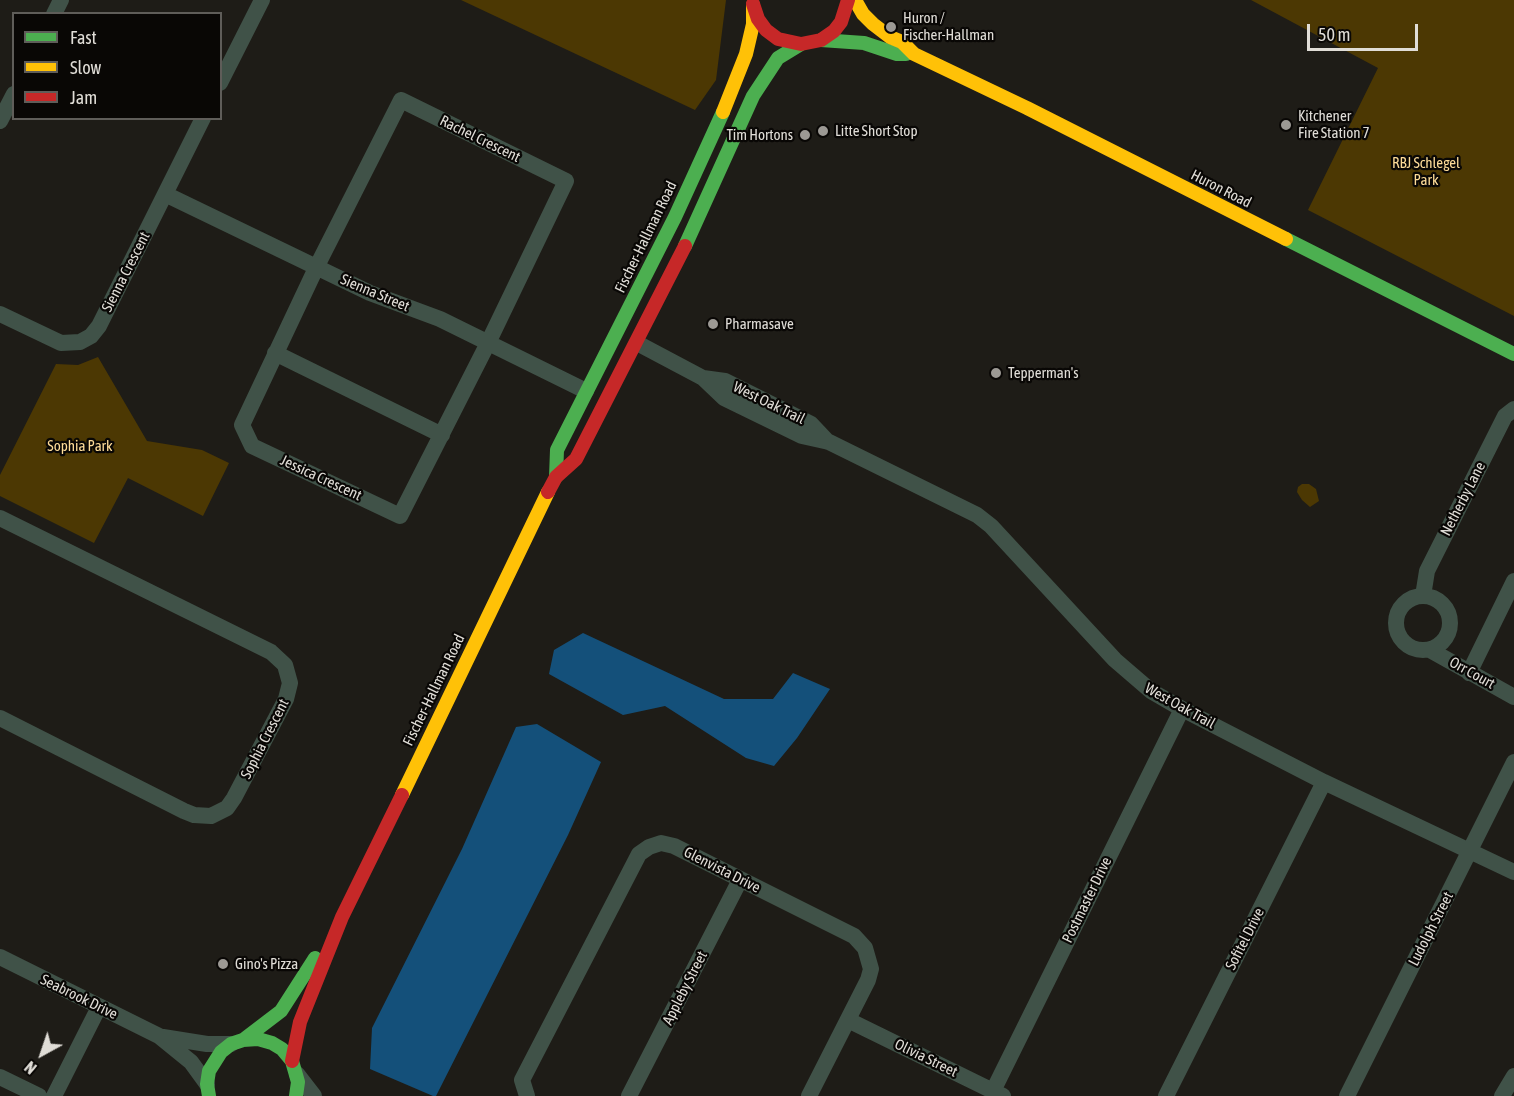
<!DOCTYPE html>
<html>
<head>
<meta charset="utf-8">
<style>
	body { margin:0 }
	#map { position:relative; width:1514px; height:1096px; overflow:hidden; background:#1e1c17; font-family:"Asap Condensed",sans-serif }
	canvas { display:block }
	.legend { position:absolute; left:12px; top:12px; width:210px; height:108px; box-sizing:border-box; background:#090705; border:2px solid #5f5d59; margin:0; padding:8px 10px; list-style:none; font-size:18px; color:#e0ddd7 }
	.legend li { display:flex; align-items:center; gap:12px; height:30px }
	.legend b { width:30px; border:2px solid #5f5d59 }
	.north { position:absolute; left:12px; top:1024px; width:60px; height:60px; -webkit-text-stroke:4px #090705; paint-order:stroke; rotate:220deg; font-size:16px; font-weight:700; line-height:24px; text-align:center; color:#e0ddd7 }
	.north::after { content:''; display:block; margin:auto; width:21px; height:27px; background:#e0ddd7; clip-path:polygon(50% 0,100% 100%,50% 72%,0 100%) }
	.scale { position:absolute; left:1307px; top:24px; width:111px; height:27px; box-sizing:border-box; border:3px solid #e0ddd7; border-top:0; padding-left:8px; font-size:18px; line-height:21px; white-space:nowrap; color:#e0ddd7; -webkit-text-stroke:4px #090705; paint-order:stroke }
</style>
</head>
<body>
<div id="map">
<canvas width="1514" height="1096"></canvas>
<ul class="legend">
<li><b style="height:8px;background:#4caf50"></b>Fast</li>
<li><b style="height:8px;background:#ffc107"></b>Slow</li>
<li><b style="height:8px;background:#c62828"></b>Jam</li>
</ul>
<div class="north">N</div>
<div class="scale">50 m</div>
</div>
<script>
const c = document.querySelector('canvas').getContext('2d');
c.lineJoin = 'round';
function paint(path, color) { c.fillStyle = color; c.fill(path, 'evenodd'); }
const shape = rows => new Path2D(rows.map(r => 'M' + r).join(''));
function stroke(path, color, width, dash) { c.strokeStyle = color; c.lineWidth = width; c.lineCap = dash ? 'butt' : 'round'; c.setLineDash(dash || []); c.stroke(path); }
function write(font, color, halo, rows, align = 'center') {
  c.font = font + ' "Asap Condensed",sans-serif'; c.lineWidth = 4.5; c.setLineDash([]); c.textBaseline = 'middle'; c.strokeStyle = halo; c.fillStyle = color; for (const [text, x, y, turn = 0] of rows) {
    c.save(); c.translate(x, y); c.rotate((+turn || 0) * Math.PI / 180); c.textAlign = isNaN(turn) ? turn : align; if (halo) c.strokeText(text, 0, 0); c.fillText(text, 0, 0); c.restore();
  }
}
paint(shape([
	[461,0,726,0,716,80,695,110],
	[1251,0,1514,0,1514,316,1308,210,1378,68],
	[98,357,147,441,202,450,229,463,203,516,128,478,94,543,0,496,0,475,56,364,78,365],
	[1302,484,1309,484,1316,489,1319,501,1310,507,1302,500,1297,492,1298,487]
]), '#4c3803');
paint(shape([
	[583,633,724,699,773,699,793,673,830,689,797,738,774,766,746,758,665,706,623,715,549,674,554,650],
	[537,724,601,762,568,835,436,1096,433,1096,370,1069,372,1028,462,849,516,727]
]), '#14507a');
stroke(shape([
	[54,14,61,0],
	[220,83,262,0],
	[401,100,566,181,488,343,400,516,252,446,242,425,317,266,401,100],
	[0,121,14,94],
	[165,194,370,293,440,319,586,391],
	[0,314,61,343,80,342,91,336,99,326,203,118],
	[637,343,703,378,724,398,802,436,829,442,977,515,991,526,1115,660,1151,691,1182,709,1324,782,1514,872],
	[275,353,442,435],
	[703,378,725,381,811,424,828,442],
	[0,518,271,652,285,665,290,683,286,699,234,798,227,808,211,816,194,815,184,811,0,718],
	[1423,596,1427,571,1505,416,1514,409],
	'1396 623a27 27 0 1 1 54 0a27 27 0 1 1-54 0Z',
	[1430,650,1514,697],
	[1469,673,1514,581],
	[0,957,159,1036,191,1062,207,1084],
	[848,1020,1003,1096],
	[163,1037,207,1044,231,1044],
	[297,1074,314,1096],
	[0,1077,39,1096],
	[993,1091,1182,709],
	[54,1096,99,1007],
	[527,1096,522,1080,639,854,649,847,661,843,674,846,854,936,865,948,871,969,868,980,809,1096],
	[629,1096,740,880],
	[1166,1096,1324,782],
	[1347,1096,1514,762],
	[1502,1096,1514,1076]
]), '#405248', 16);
stroke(shape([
	[821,40,864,43,897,54,906,54],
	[1286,239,1514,354],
	[685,246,753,96,778,58,801,44],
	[556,477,557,450,675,217,723,112],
	[243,1040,281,1011,315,958],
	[209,1096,207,1084,209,1071,221,1052,231,1044,243,1040,258,1039,272,1043,282,1049,292,1061,298,1082,296,1096]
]), '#4caf50', 14);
stroke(shape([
	[855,0,863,14,873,24,890,37,902,42,914,54,1027,108,1286,239],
	[723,112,746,54,753,24,753,5],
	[402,795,548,492]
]), '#ffc107', 14);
stroke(shape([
	[753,4,758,19,766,30,778,39,801,44,821,40,834,31,841,22,848,0],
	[548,492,556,477,576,459,685,246],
	[292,1061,300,1022,342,917,402,795]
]), '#c62828', 14);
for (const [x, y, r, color] of [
	[891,27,6,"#9c9994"],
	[1286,125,6,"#9c9994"],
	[823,131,6,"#9c9994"],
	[805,135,6,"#9c9994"],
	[713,324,6,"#9c9994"],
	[996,373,6,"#9c9994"],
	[223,964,6,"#9c9994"]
]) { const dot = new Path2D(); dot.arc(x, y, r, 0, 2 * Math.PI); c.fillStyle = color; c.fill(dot); stroke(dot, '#090705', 2); }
write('15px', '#e0ddd7', '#090705', [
	["Huron /",903,18],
	["Fischer-Hallman",903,35],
	["Kitchener",1298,116],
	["Fire Station 7",1298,133],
	["Litte Short Stop",835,131],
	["Tim Hortons",793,135,"right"],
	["Pharmasave",725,324],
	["Tepperman's",1008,373],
	["Gino's Pizza",235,964]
], 'left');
write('15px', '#e0ddd7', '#090705', [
	["Rachel Crescent",480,139,26],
	["Huron Road",1221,189,27],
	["Fischer-Hallman Road",646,237,-64],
	["Sienna Crescent",126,272,-63],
	["Sienna Street",375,293,23],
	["West Oak Trail",769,403,26],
	["Jessica Crescent",321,478,25],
	["Netherby Lane",1463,499,-63],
	["Orr Court",1472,673,29],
	["Fischer-Hallman Road",434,690,-64],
	["West Oak Trail",1180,706,29],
	["Sophia Crescent",265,739,-63],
	["Glenvista Drive",722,870,27],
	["Postmaster Drive",1087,900,-64],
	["Ludolph Street",1431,929,-63],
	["Sofitel Drive",1245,939,-63],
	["Appleby Street",685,988,-63],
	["Seabrook Drive",79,997,26],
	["Olivia Street",926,1058,26]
]);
write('15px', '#fedc98', '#090705', [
	["RBJ Schlegel",1426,163],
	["Park",1426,180],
	["Sophia Park",80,446]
]);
</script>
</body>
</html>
